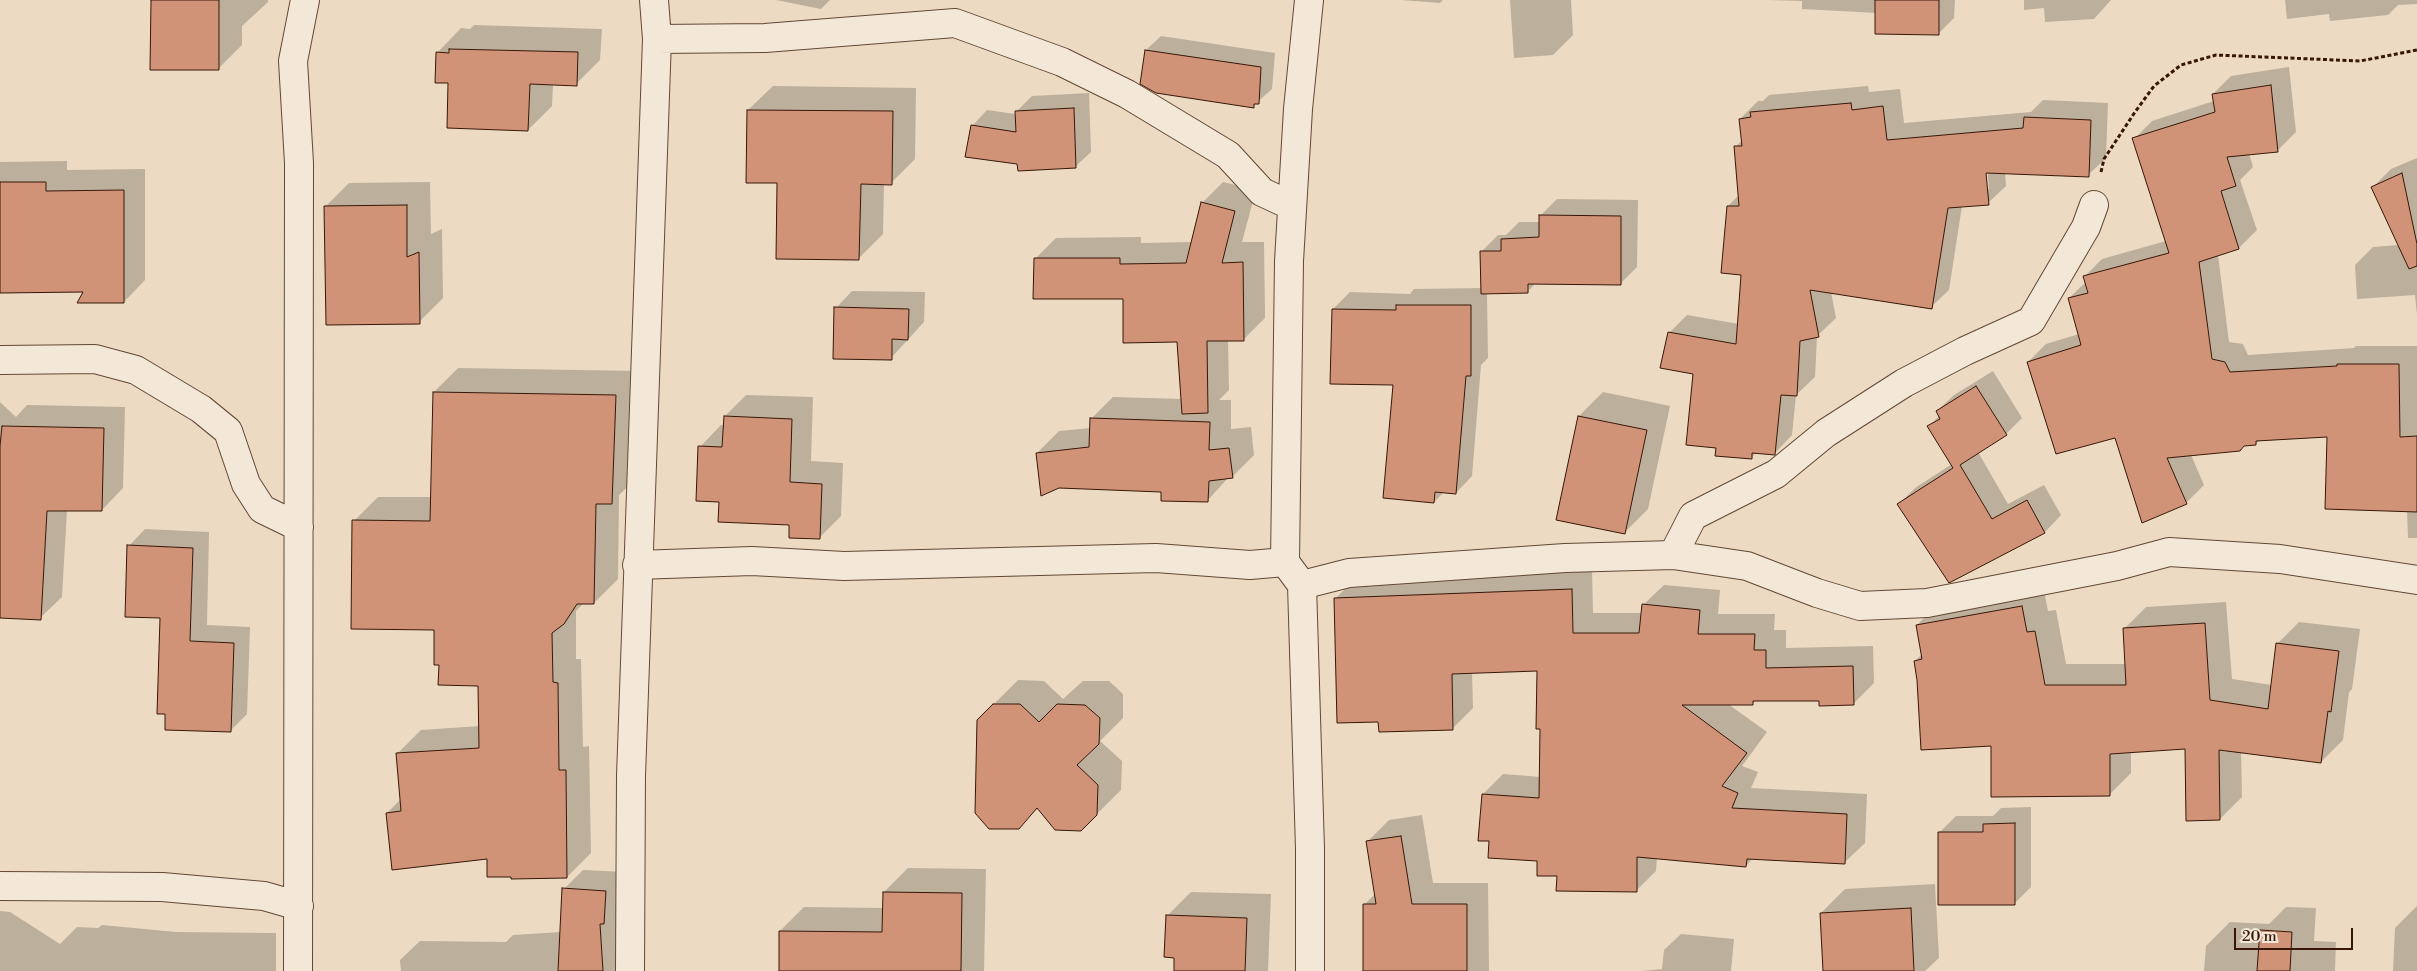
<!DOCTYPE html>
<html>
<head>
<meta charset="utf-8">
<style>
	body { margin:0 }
	#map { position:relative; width:2417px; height:971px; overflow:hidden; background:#ecdbc2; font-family:"Libre Bodoni",serif }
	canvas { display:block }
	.scale { position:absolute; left:2234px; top:928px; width:119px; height:22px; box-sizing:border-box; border:2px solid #371607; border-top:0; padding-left:6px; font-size:15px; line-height:18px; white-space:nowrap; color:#371607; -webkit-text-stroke:4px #f3e8d7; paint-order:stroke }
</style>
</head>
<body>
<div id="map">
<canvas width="2417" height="971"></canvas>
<div class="scale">20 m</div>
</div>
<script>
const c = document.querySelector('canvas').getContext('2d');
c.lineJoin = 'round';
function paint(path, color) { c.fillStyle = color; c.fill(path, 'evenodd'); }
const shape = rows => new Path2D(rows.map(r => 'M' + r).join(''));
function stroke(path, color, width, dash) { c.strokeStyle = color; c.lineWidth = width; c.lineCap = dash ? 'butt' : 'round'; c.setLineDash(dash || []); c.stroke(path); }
paint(shape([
	[152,0,268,0,268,2,242,26,242,45,218,69],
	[776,0,830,0,821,9],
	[1401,0,1443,0,1440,3],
	[1510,0,1571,0,1573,35,1553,55,1514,58],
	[1767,0,1955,0,1954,18,1938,34,1877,13,1802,9,1802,1],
	[2024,0,2111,0,2094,19,2045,22,2044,8,2024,10],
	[2285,0,2417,0,2417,4,2398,5,2388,15,2330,21,2329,14,2287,19],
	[474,25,602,29,600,60,576,84,553,84,552,106,528,130,437,53,461,28,470,29],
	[1161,36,1275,53,1272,89,1253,106,1146,50],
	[2289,67,2296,132,2278,150,2249,153,2253,167,2240,180,2257,230,2239,248,2218,255,2229,342,2243,344,2248,355,2354,348,2356,346,2417,346,2417,538,2408,538,2407,510,2328,436,2260,440,2255,444,2191,455,2204,485,2186,503,2116,437,2028,362,2046,344,2079,334,2069,298,2086,282,2084,277,2102,259,2166,241,2134,139,2152,121,2214,101,2213,94,2231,76],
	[773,86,916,88,915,159,891,183,884,183,883,234,859,258,778,181,748,110],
	[1868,86,1869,92,1900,89,1904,123,2031,112,2043,100,2108,103,2106,158,2088,175,2005,172,2006,186,1988,203,1962,206,1949,290,1931,307,1831,292,1836,318,1817,336,1815,377,1796,395,1792,435,1775,453,1757,452,1751,458,1669,333,1687,315,1739,324,1742,274,1728,206,1739,195,1735,147,1743,140,1740,119,1758,101,1763,101,1769,95],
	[1984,166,1987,166,1989,189,1986,189],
	[1089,93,1091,152,1075,167,1018,163,972,126,987,110,1016,114,1016,112,1032,96],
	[2417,158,2417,315,2415,295,2357,299,2355,265,2373,247,2399,245,2373,187,2391,169],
	[67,161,67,170,145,169,145,280,124,302,86,291,0,292,0,162],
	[430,182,431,234,442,229,443,298,419,322,325,207,349,183],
	[1223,182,1256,190,1242,242,1264,242,1265,318,1244,339,1228,340,1229,390,1219,400,1231,400,1231,429,1251,427,1254,455,1233,476,1229,477,1207,501,1162,491,1037,453,1059,431,1091,428,1091,419,1113,397,1182,399,1178,340,1124,298,1035,259,1056,238,1141,237,1141,243,1192,242,1202,203],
	[1557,199,1638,200,1637,267,1620,284,1536,283,1528,291,1487,292,1488,358,1481,365,1472,476,1456,493,1444,492,1434,502,1395,384,1333,309,1350,292,1410,294,1414,289,1482,288,1481,252,1498,235,1506,235,1519,222,1540,222,1540,216],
	[852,291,925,292,924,322,891,358,836,308],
	[458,368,639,371,636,479,619,495,618,579,594,603,584,603,576,611,576,659,581,659,583,747,589,746,591,853,567,877,512,875,488,857,387,813,401,799,397,754,421,730,480,726,480,685,440,663,436,629,354,521,378,497,432,497,434,392],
	[1993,371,2022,418,2006,434,1978,452,2008,504,2044,485,2061,515,2045,532,1949,581,1899,504,1915,488,1952,464,1929,426,1940,415,1937,411,1954,395],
	[1603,392,1670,406,1648,509,1624,533,1557,519,1579,416],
	[746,395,813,397,811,461,843,463,841,516,819,538,791,524,720,501,700,447,721,425,724,425,725,416],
	[0,402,16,417,27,405,125,407,123,488,102,510,67,510,62,597,40,618,0,617],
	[145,529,209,532,207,625,250,627,247,714,230,731,161,617,129,546],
	[1592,569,1593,613,1642,613,1643,605,1664,585,1720,590,1718,614,1775,614,1774,630,1786,630,1786,648,1873,646,1874,683,1853,704,1821,699,1756,700,1752,704,1728,704,1767,732,1742,766,1758,772,1751,788,1867,794,1865,843,1844,863,1753,858,1746,866,1657,857,1656,871,1636,891,1558,875,1539,860,1490,840,1483,794,1503,774,1541,777,1542,727,1538,670,1472,672,1473,708,1452,729,1380,721,1335,599,1356,578],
	[2043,585,2048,611,2056,610,2066,664,2126,664,2124,629,2146,607,2226,602,2232,679,2272,685,2277,644,2299,622,2360,629,2352,689,2349,692,2343,740,2321,762,2241,752,2242,797,2220,819,2186,748,2131,751,2131,773,2109,795,1992,744,1918,680,1915,661,1922,654,1917,625,1939,603],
	[1018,680,1044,681,1063,699,1083,681,1109,681,1123,694,1123,718,1100,741,1122,761,1121,790,1097,814,1039,807,1018,828,978,720],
	[2031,807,2031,887,2014,904,1939,833,1956,816,1993,816,2001,808],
	[1422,815,1433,883,1488,883,1489,971,1364,971,1364,905,1375,894,1367,842,1389,820],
	[908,868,986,869,984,971,780,971,780,931,804,907,884,908,884,892],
	[583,870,625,872,623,971,401,971,400,960,420,941,506,942,513,935,561,932,564,889],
	[1935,884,1939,958,1925,971,1824,971,1821,913,1845,889],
	[1191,892,1271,894,1268,971,1175,971,1176,957,1167,916],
	[2417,906,2417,971,2393,971,2395,928],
	[2286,907,2316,908,2314,941,2336,942,2335,971,2204,971,2206,946,2230,922,2269,924],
	[0,911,10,912,60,944,77,927,98,928,102,925,176,932,276,933,276,971,0,971],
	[1681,934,1734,939,1731,971,1641,971,1662,969,1664,950]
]), '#0003');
const building = shape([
	[151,0,219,0,219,70,150,70,151,0],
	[1875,0,1939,0,1939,35,1875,34,1875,0],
	[449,49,578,52,577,86,530,84,528,131,447,128,448,83,435,83,436,52,449,53,449,49],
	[1145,50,1261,67,1259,104,1254,104,1254,108,1156,93,1140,84,1145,50],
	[2271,85,2278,152,2227,157,2236,186,2221,191,2239,249,2199,262,2212,359,2225,362,2230,372,2337,366,2337,364,2399,364,2400,437,2417,436,2417,512,2325,509,2327,437,2256,441,2256,445,2244,446,2240,451,2167,458,2187,504,2142,523,2115,438,2056,454,2027,362,2081,345,2068,298,2088,293,2083,276,2169,253,2132,138,2215,112,2212,94,2271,85],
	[1851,103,1852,110,1883,106,1887,140,2023,128,2024,117,2091,120,2089,177,1986,173,1989,205,1948,208,1932,309,1810,290,1819,337,1800,341,1797,396,1781,395,1775,455,1752,453,1752,459,1715,456,1716,448,1686,445,1693,374,1660,368,1668,332,1736,344,1741,275,1721,273,1727,206,1739,206,1734,146,1742,146,1739,119,1751,117,1750,112,1851,103],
	[1074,108,1076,168,1018,171,1017,164,965,157,971,125,1016,132,1015,111,1074,108],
	[747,110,893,111,892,185,861,184,859,260,776,259,777,183,746,183,747,110],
	[2402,173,2417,244,2417,266,2409,269,2371,187,2402,173],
	[0,182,46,182,46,191,124,190,124,303,77,303,83,292,0,293,0,182],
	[1201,202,1235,211,1222,263,1243,262,1244,341,1207,341,1208,413,1182,414,1177,342,1123,343,1123,299,1033,299,1034,258,1120,258,1120,264,1186,263,1201,202],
	[407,205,407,257,419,252,420,324,326,325,324,206,407,205],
	[1539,215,1621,216,1621,285,1528,284,1528,293,1481,294,1480,251,1501,251,1501,239,1539,237,1539,215],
	[1396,305,1471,305,1471,376,1466,376,1456,494,1435,492,1434,503,1383,498,1393,385,1330,384,1332,309,1396,310,1396,305],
	[834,307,909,309,908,340,892,339,892,360,833,359,834,307],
	[1976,386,2007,435,1960,465,1992,519,2027,500,2045,533,1949,583,1897,504,1953,468,1927,426,1940,419,1936,411,1976,386],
	[433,392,616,395,612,504,596,504,594,604,577,604,564,624,552,633,553,682,558,683,559,770,566,770,567,878,511,879,511,877,487,877,487,859,392,870,386,813,401,811,396,753,479,748,478,686,438,685,439,665,434,665,434,630,351,629,352,520,430,521,433,392],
	[724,416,792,419,790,482,822,484,820,539,789,538,789,525,718,522,719,502,696,501,698,446,722,447,724,416],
	[1578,416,1647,430,1625,534,1556,520,1578,416],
	[1090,418,1210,422,1209,450,1229,448,1233,478,1209,481,1208,502,1161,501,1161,492,1059,488,1041,496,1036,453,1089,447,1090,418],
	[2,426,104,428,102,511,47,511,41,620,0,618,0,446,2,426],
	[127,545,193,548,190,641,234,643,231,732,165,730,165,714,157,714,160,618,125,617,127,545],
	[1572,589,1573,633,1639,633,1642,604,1700,610,1698,634,1755,634,1754,650,1766,650,1766,668,1853,666,1854,705,1819,706,1819,701,1753,701,1753,705,1682,705,1747,753,1722,786,1738,793,1732,808,1847,814,1845,864,1747,859,1746,867,1637,857,1637,892,1556,891,1557,876,1537,876,1537,861,1488,858,1489,841,1478,841,1482,794,1539,798,1540,729,1536,729,1537,671,1452,674,1453,730,1379,732,1378,722,1337,723,1334,598,1572,589],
	[2022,606,2027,632,2035,631,2045,685,2126,685,2123,628,2205,623,2210,700,2268,709,2276,643,2339,651,2331,712,2328,711,2321,763,2219,750,2220,820,2186,821,2185,749,2110,754,2110,796,1991,797,1991,746,1921,750,1917,680,1914,661,1922,659,1916,625,2022,606],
	[993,704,1020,704,1039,722,1057,704,1085,705,1100,718,1099,744,1077,765,1098,785,1097,815,1081,831,1055,830,1037,808,1019,829,989,829,975,813,977,720,993,704],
	[2015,823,2015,905,1938,905,1938,832,1983,832,1983,824,2015,823],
	[1401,836,1412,904,1467,904,1467,971,1363,971,1363,904,1376,904,1366,841,1401,836],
	[562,888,606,891,604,924,600,924,603,971,558,971,562,888],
	[883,892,962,893,961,971,779,971,779,931,882,932,883,892],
	[1911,908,1914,971,1823,971,1820,913,1911,908],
	[1166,915,1247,918,1245,971,1174,971,1174,958,1164,957,1166,915],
	[2260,930,2292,932,2290,971,2257,971,2260,930]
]);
paint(building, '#d09378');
stroke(building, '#371607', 1);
const minor = shape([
	[1309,0,1298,109,1289,261,1285,562,1302,585,1310,849,1310,971],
	[657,39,765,38,955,23,1062,62,1127,94,1228,155,1262,192,1292,206],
	[0,360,95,359,136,370,201,409,228,431,246,484,262,509,299,527],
	[1673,555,1693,516,1776,474,1826,433,1904,383,1965,351,2031,321,2086,227,2094,205],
	[637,565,752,561,844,566,1156,558,1250,565,1285,562],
	[1302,585,1349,573,1565,558,1673,555,1747,566,1817,593,1860,606,1927,603,2117,566,2169,552,2280,559,2417,580],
	[0,886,162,887,264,896,299,906],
	[298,971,299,163,293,61,305,0],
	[630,971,631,776,657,39,654,0]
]);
stroke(minor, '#644736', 30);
stroke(shape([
	[2101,172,2104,159,2135,112,2154,86,2181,65,2216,55,2360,61,2417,50]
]), '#371607', 3, [4, 2.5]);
stroke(minor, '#f3e8d7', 28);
</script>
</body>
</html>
